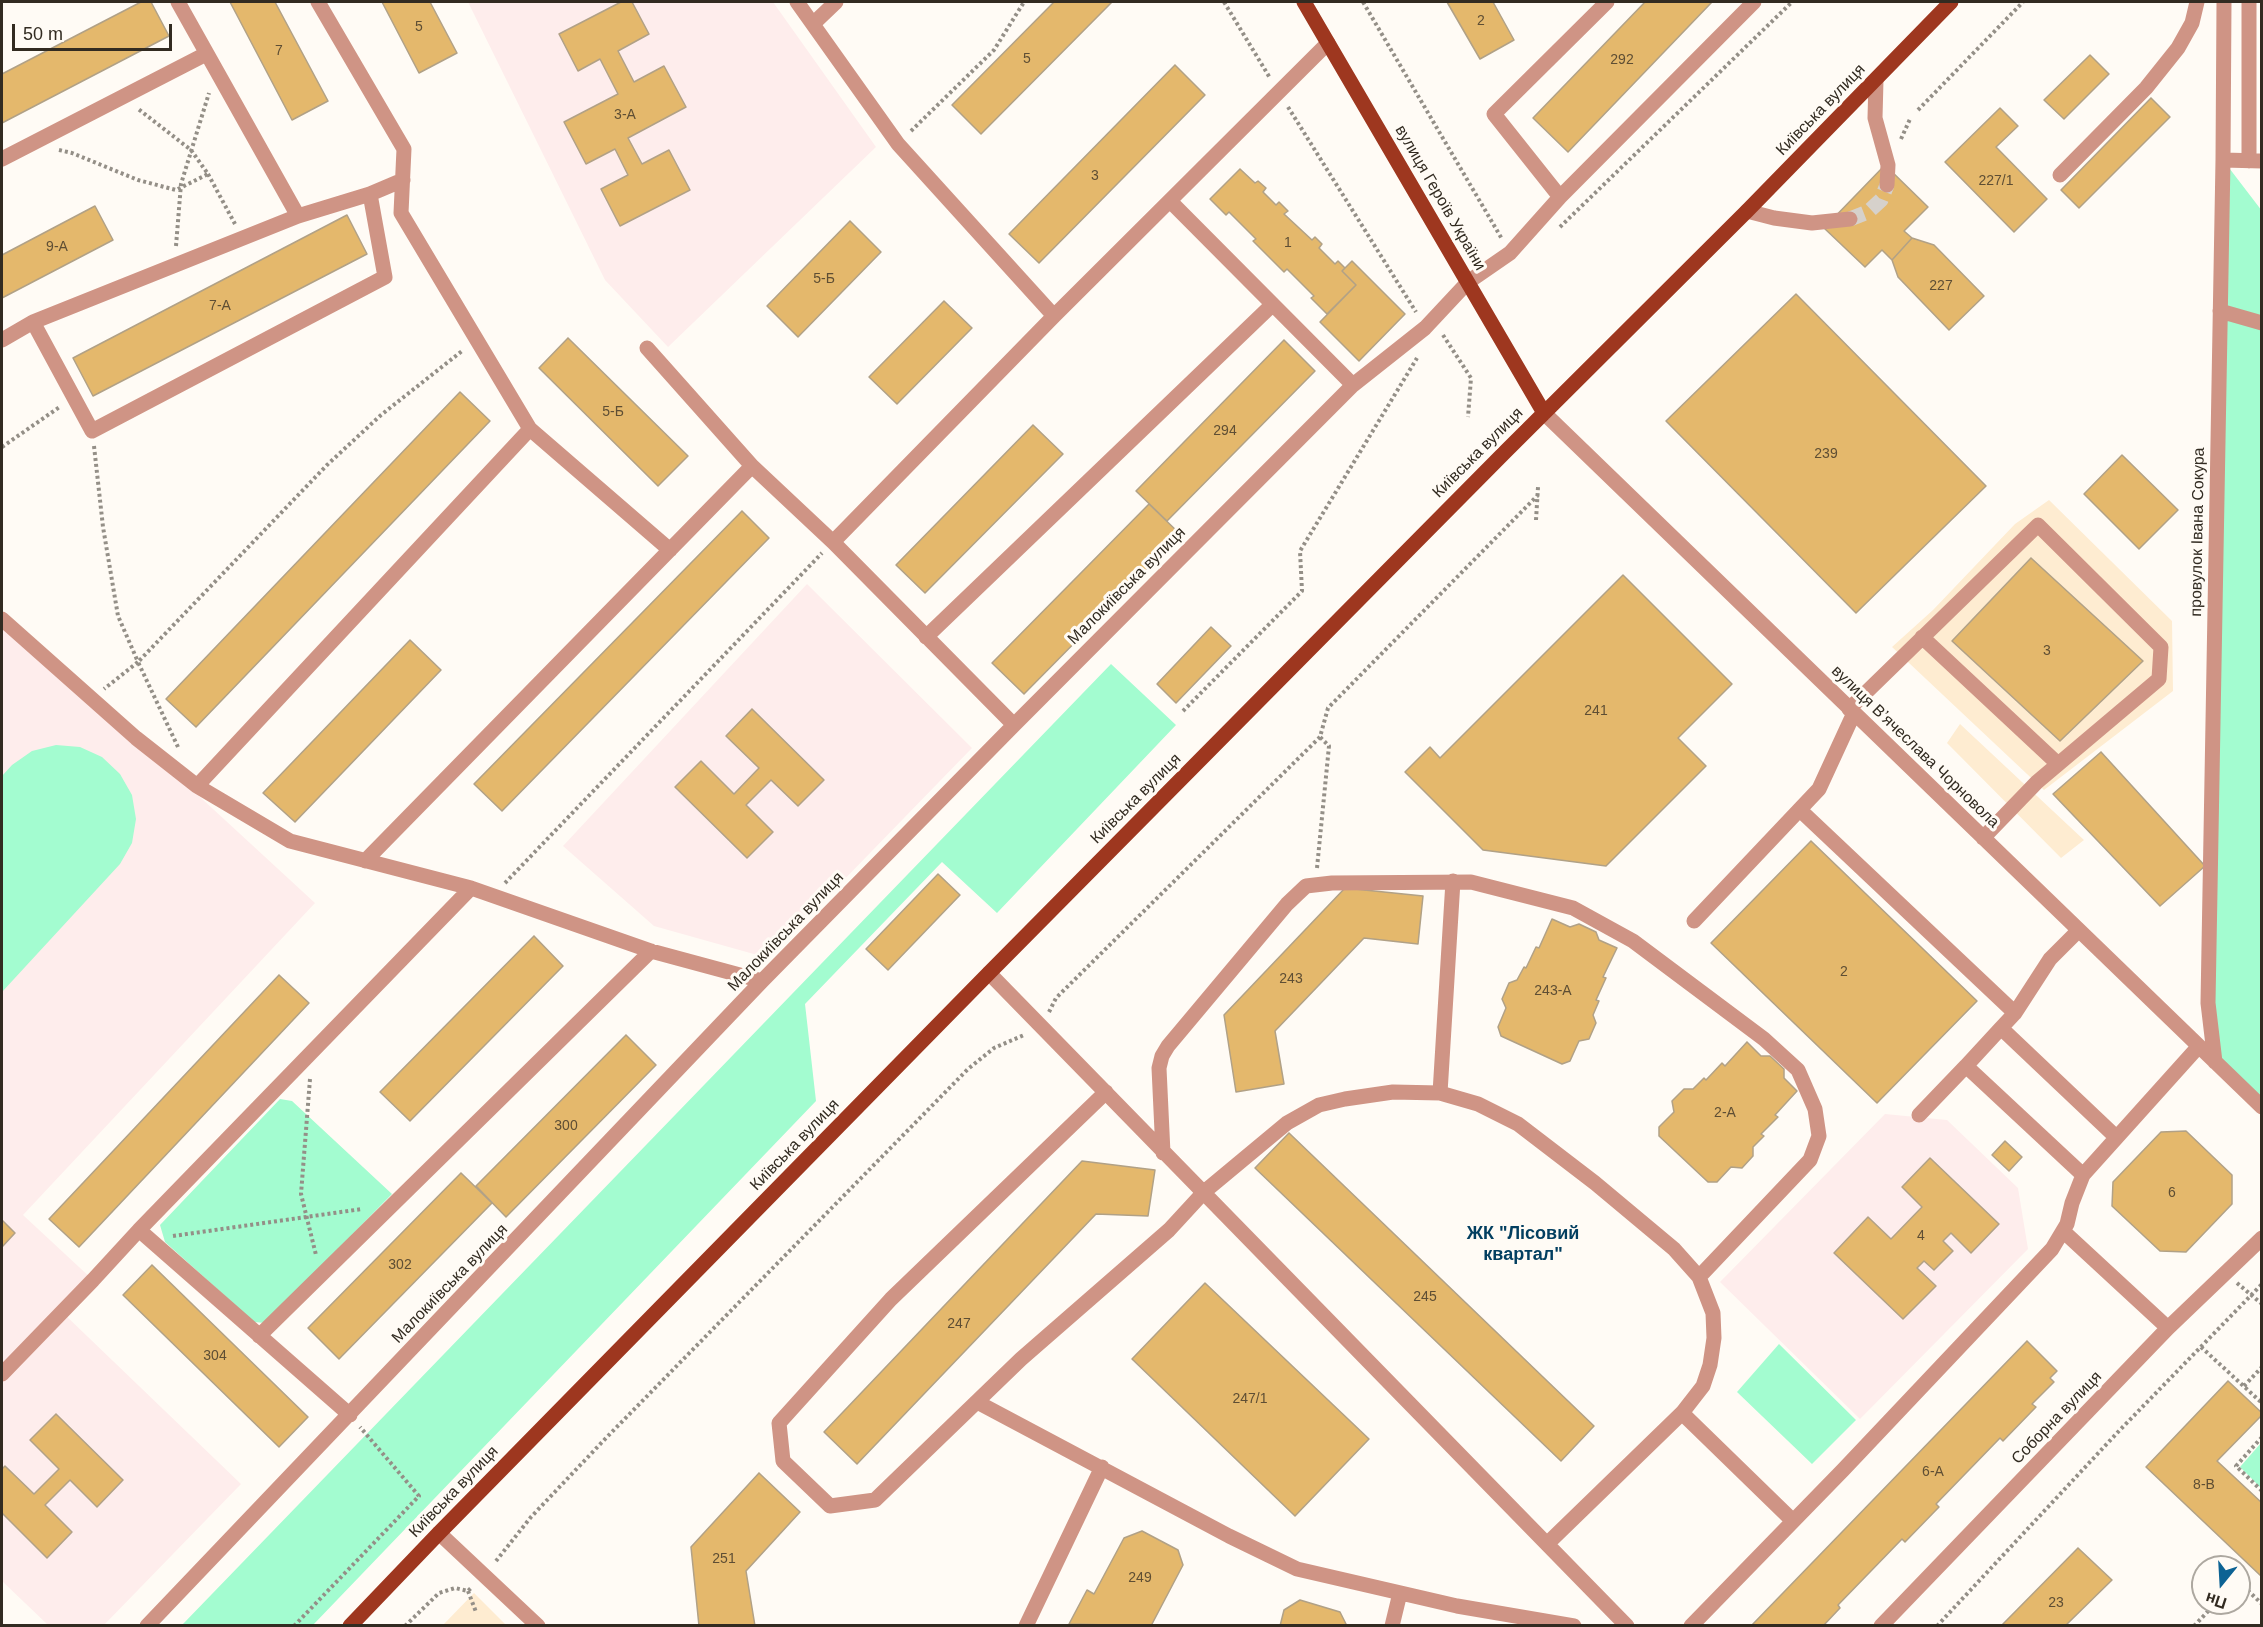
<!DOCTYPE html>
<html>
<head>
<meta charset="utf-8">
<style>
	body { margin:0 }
	#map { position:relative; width:2263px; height:1627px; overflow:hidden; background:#fffbf5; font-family:Helvetica,sans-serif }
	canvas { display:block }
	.frame { position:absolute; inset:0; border:3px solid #322b21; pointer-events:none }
	.north { position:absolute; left:2191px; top:1555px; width:60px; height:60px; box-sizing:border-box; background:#fffbf5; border:2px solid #ada8a0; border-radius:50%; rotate:198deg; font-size:16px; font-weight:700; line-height:24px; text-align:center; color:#322b21 }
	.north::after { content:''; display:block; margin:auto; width:21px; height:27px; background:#0d6394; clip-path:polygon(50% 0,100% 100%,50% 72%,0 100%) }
	.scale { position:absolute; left:12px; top:24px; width:160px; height:27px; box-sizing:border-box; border:3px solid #322b21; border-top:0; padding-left:8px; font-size:18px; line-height:21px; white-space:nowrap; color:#322b21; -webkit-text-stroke:4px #fffbf5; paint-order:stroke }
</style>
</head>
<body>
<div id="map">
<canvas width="2263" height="1627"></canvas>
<div class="frame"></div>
<div class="north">Пн</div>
<div class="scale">50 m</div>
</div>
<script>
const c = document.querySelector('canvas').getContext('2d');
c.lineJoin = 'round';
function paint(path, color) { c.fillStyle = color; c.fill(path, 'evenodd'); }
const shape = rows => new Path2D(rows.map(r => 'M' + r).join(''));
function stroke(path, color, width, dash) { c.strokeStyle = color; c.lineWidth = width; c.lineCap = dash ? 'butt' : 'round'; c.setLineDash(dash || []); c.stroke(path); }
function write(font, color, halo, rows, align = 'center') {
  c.font = font + ' Helvetica,sans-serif'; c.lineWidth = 6; c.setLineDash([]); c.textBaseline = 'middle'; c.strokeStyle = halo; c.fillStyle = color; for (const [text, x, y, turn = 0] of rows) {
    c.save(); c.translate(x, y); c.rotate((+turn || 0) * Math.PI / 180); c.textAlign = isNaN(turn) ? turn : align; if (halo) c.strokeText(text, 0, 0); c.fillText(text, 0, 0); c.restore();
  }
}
paint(shape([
	[2049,500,2172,621,2173,691,2044,790,1892,647,1933,610,2015,524],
	[1960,724,2084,840,2061,858,1947,743],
	[474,1593,506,1625,443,1625]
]), '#feecd1');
paint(shape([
	[468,2,773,2,876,147,668,347,605,280],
	[807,584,972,748,768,958,654,926,563,846],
	[2,619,136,738,315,903,23,1215,93,1280,62,1312,241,1484,104,1625,48,1625,2,1581],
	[1885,1114,1947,1120,2018,1188,2028,1249,1860,1419,1720,1282]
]), '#feedec');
paint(shape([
	[2223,160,2262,211,2261,1107,2215,1062,2208,1003],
	[1111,664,1176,725,997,913,942,862,805,1004,816,1101,313,1625,182,1625],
	[56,745,80,747,102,757,120,774,132,795,136,819,132,843,120,864,2,992,2,776,12,765,32,751],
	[280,1099,292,1101,392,1194,265,1323,254,1322,165,1242,160,1225],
	[1779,1344,1856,1420,1812,1464,1737,1392],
	[2261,1443,2261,1488,2240,1467]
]), '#a3fcd0');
const building = shape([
	[141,2,151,2,169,36,2,123,2,74,141,2],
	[230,2,275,2,328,101,292,120,230,2],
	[382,2,430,2,457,53,419,73,382,2],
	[621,2,632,2,649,34,618,51,634,82,664,66,686,107,628,138,642,164,669,150,690,190,620,226,601,189,628,175,615,149,586,164,564,122,618,94,600,59,578,71,559,34,621,2],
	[1054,2,1112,2,981,134,952,105,1054,2],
	[1447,2,1493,2,1514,40,1480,59,1447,2],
	[1645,2,1712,2,1568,152,1533,118,1645,2],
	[2090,55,2109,74,2064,119,2044,100,2090,55],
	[1175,65,1205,95,1039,263,1009,234,1175,65],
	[2151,98,2170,117,2079,208,2061,190,2151,98],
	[2000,108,2018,126,1996,147,2047,199,2014,232,1945,162,2000,108],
	[1885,165,1928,207,1904,231,1912,238,1892,260,1882,250,1865,267,1824,228,1885,165],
	[1240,169,1255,183,1258,181,1266,188,1263,192,1276,205,1279,202,1288,211,1284,214,1312,240,1315,237,1322,244,1319,248,1335,264,1338,261,1345,268,1342,271,1356,285,1327,314,1311,298,1314,296,1287,269,1284,272,1253,241,1256,239,1229,212,1226,215,1210,199,1240,169],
	[95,206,113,240,2,298,2,255,95,206],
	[347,215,367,254,93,396,73,358,347,215],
	[850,221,881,252,798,337,767,306,850,221],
	[1912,238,1934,245,1984,296,1949,330,1898,277,1892,260,1912,238],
	[1352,261,1405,314,1359,361,1320,322,1356,285,1342,271,1352,261],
	[1796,294,1986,486,1856,613,1666,421,1796,294],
	[944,301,972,328,897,404,869,377,944,301],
	[568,338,688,456,658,486,539,368,568,338],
	[1284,340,1315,371,1167,521,1136,491,1284,340],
	[460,392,490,421,196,727,166,699,460,392],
	[1033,425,1063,454,925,593,896,565,1033,425],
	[2122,455,2178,510,2139,549,2084,494,2122,455],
	[1149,504,1181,535,1024,694,992,663,1149,504],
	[742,511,769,538,502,811,474,784,742,511],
	[2031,558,2143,661,2060,741,1952,641,2031,558],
	[1623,575,1732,684,1678,738,1706,766,1606,866,1483,850,1405,772,1430,747,1440,758,1623,575],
	[1211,627,1231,646,1176,703,1157,684,1211,627],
	[410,640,441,670,295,822,263,793,410,640],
	[752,709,824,780,798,806,771,780,746,805,773,832,747,858,675,787,701,761,734,794,759,768,726,736,752,709],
	[2101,752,2205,866,2160,906,2053,794,2101,752],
	[1811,841,1977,1001,1877,1103,1711,943,1811,841],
	[938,874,960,895,888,970,866,949,938,874],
	[1345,888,1423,896,1418,944,1364,938,1275,1031,1284,1084,1236,1092,1224,1015,1345,888],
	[1552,919,1570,927,1579,924,1596,932,1599,940,1617,948,1603,977,1606,978,1596,1000,1599,1001,1593,1015,1596,1023,1589,1039,1579,1041,1570,1061,1562,1064,1501,1036,1498,1027,1506,1008,1502,999,1509,983,1517,980,1524,967,1526,968,1536,947,1539,948,1552,919],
	[534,936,563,966,410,1121,380,1092,534,936],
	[279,975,309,1003,79,1247,49,1219,279,975],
	[626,1035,656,1065,506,1217,476,1186,626,1035],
	[1747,1042,1761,1056,1770,1056,1784,1069,1784,1078,1797,1091,1775,1115,1778,1117,1761,1134,1764,1136,1753,1147,1753,1156,1742,1168,1731,1167,1717,1182,1708,1182,1659,1136,1659,1127,1674,1112,1672,1101,1684,1089,1693,1089,1704,1078,1706,1080,1722,1063,1725,1066,1747,1042],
	[2186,1131,2232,1175,2232,1204,2186,1252,2160,1251,2112,1206,2113,1182,2161,1132,2186,1131],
	[1289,1133,1594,1426,1561,1461,1255,1168,1289,1133],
	[2005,1141,2022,1157,2009,1171,1992,1155,2005,1141],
	[1930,1158,1999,1224,1971,1253,1951,1233,1943,1241,1953,1251,1934,1270,1924,1261,1917,1268,1936,1286,1903,1319,1834,1253,1868,1217,1891,1239,1922,1207,1902,1187,1930,1158],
	[1082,1161,1155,1170,1148,1216,1096,1214,857,1464,824,1432,1082,1161],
	[461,1173,492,1203,339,1359,308,1328,461,1173],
	[2,1220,15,1233,2,1247,2,1220],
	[152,1265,308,1417,279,1447,123,1295,152,1265],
	[1205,1283,1369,1439,1295,1516,1132,1359,1205,1283],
	[2027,1341,2057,1371,2050,1378,2054,1382,2032,1404,2036,1407,2003,1441,2000,1438,1936,1504,1939,1507,1905,1542,1902,1539,1838,1605,1840,1608,1823,1626,1751,1626,2027,1341],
	[2228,1381,2262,1413,2262,1415,2217,1461,2262,1503,2262,1577,2146,1467,2228,1381],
	[56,1414,123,1480,97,1507,70,1480,45,1505,72,1532,47,1558,2,1513,2,1469,5,1466,34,1494,59,1469,30,1440,56,1414],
	[759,1473,800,1512,746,1571,755,1626,699,1626,691,1547,759,1473],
	[1142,1531,1178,1550,1183,1565,1152,1624,1154,1626,1069,1624,1087,1590,1094,1594,1124,1538,1142,1531],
	[2078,1548,2112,1580,2065,1626,2001,1626,2078,1548],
	[1300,1600,1340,1612,1347,1626,1280,1626,1284,1610,1300,1600]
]);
paint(building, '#e4b86c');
stroke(building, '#b1a186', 1.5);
stroke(shape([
	[1850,219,1868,212,1881,200,1887,185]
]), '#d6d1cb', 15, [15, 8]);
stroke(shape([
	[1224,2,1270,78],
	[1363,2,1502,239],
	[1288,107,1416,312],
	[1918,110,2023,2],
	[911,131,994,50,1024,2],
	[1901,139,1910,119],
	[59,150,72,153,138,180,176,190,208,174,191,150,137,108],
	[208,174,235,224],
	[1560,227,1792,2],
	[176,246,181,184,209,93],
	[1443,335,1471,378,1468,417],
	[94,446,103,527,118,616,138,662,104,689],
	[2,447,61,406],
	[1536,520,1538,487],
	[1183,711,1302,591,1300,551,1417,358],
	[178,747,138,662,327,465,381,415,462,351],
	[1317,868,1329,746,1320,737],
	[505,883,822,553],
	[1049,1012,1056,998,1320,737,1328,708,1538,495],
	[310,1079,301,1194,316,1255],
	[173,1236,362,1209],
	[2237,1283,2262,1304],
	[2201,1347,2262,1403],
	[2244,1386,2262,1367],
	[2262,1437,2236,1466,2262,1491],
	[496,1561,531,1517,606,1438,968,1069,994,1048,1024,1035],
	[2239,1582,2262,1604],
	[468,1591,476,1612],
	[294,1626,419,1496,360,1427],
	[405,1626,439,1593,455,1588,468,1591,472,1587],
	[1937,1626,2117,1433,2262,1284],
	[2194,1626,2216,1603]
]), '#948f87', 4, [3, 3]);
stroke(shape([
	[178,2,298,216],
	[318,2,404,149,401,213,530,429],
	[797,2,898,144,1054,316],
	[2249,2,2249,161],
	[814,23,836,2],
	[1876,80,1875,118,1888,165,1887,185],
	[2,159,206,54],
	[2223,160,2262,161],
	[2060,175,2146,88,2178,48,2192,23,2197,2],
	[1560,197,1494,114,1607,2],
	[1170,201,1353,385],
	[1747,211,1774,218,1812,223,1850,219],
	[2220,311,2262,323],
	[33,322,298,216,370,194],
	[2,340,33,322,92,431,385,277,370,194,403,180],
	[647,348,752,466],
	[1544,413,2262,1107],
	[833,542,1054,316,1328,43],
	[2,619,136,738,197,786,290,841,471,888,651,951,762,981],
	[926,637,1272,305],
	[1922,637,2058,764],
	[1849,709,2038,525,2161,647,2159,679,2037,782,1983,838],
	[197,786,530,429,670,550],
	[1800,810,2015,1013],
	[365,861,752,466,833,542,1014,725],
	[1694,921,1819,789,1854,713],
	[2079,930,2050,959,2015,1013,2001,1028,2116,1137],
	[989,973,1627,1626],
	[2215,1062,2208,1003,2223,160,2224,2],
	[1966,1066,2001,1028],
	[1106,1092,891,1299,779,1423,783,1461,830,1506,875,1500,1021,1359,1169,1230,1204,1192,1287,1123,1319,1105,1345,1099,1393,1092,1440,1093,1478,1104,1518,1124,1595,1183,1674,1249,1699,1277,1713,1313,1714,1338,1710,1365,1703,1386,1682,1413,1547,1544],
	[1440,1093,1453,881],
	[1919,1115,1966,1066,2083,1175],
	[1163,1153,1159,1068,1162,1056,1168,1046,1287,904,1306,886,1332,883,1471,882,1573,908,1633,941,1764,1039,1798,1070,1815,1109,1819,1136,1810,1160,1699,1277],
	[2063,1231,2168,1328],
	[259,1336,651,951],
	[2,1374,93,1280,139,1230],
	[977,1402,1229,1536,1297,1569,1457,1606,1574,1626],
	[1682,1413,1793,1521],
	[350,1415,139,1230,471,888],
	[439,1533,538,1626],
	[147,1626,762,981,1014,725,1353,385,1425,328,1468,282,1510,253,1560,197,1754,2],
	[1026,1626,1102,1467],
	[1392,1626,1400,1593],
	[1691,1626,1843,1470,2052,1249,2067,1224,2072,1203,2083,1175,2199,1046],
	[1881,1626,2168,1328,2262,1238]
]), '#cf9485', 15);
stroke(shape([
	[1304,2,1544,413],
	[350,1626,439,1533,989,973,1504,453,1747,211,1951,2]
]), '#9e371f', 15);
write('14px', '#5e4e34', null, [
	["2",1481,21],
	["5",419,27],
	["7",279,51],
	["5",1027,59],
	["292",1622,60],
	["3-А",625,115],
	["3",1095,176],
	["227/1",1996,181],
	["1",1288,243],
	["9-А",57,247],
	["5-Б",824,279],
	["227",1941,286],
	["7-А",220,306],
	["5-Б",613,412],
	["294",1225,431],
	["239",1826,454],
	["3",2047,651],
	["241",1596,711],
	["2",1844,972],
	["243",1291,979],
	["243-А",1553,991],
	["2-А",1725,1113],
	["300",566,1126],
	["6",2172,1193],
	["4",1921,1236],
	["302",400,1265],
	["245",1425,1297],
	["247",959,1324],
	["304",215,1356],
	["247/1",1250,1399],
	["6-А",1933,1472],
	["8-В",2204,1485],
	["251",724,1559],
	["249",1140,1578],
	["23",2056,1603]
]);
write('16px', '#322b21', '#fffbf5', [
	["Київська вулиця",1821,110,-46],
	["вулиця Героїв України",1440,198,60],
	["Київська вулиця",1478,453,-45],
	["провулок Івана Сокура",2198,532,-89],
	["Малокиївська вулиця",1127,586,-45],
	["вулиця Вʼячеслава Чорновола",1915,747,44],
	["Київська вулиця",1136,799,-45],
	["Малокиївська вулиця",786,932,-46],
	["Київська вулиця",795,1145,-46],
	["Малокиївська вулиця",450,1284,-46],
	["Соборна вулиця",2057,1418,-46],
	["Київська вулиця",454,1492,-46]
]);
write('bold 18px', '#033f60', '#fffbf5', [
	["ЖК \"Лісовий",1523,1234],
	["квартал\"",1523,1255]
]);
</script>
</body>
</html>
